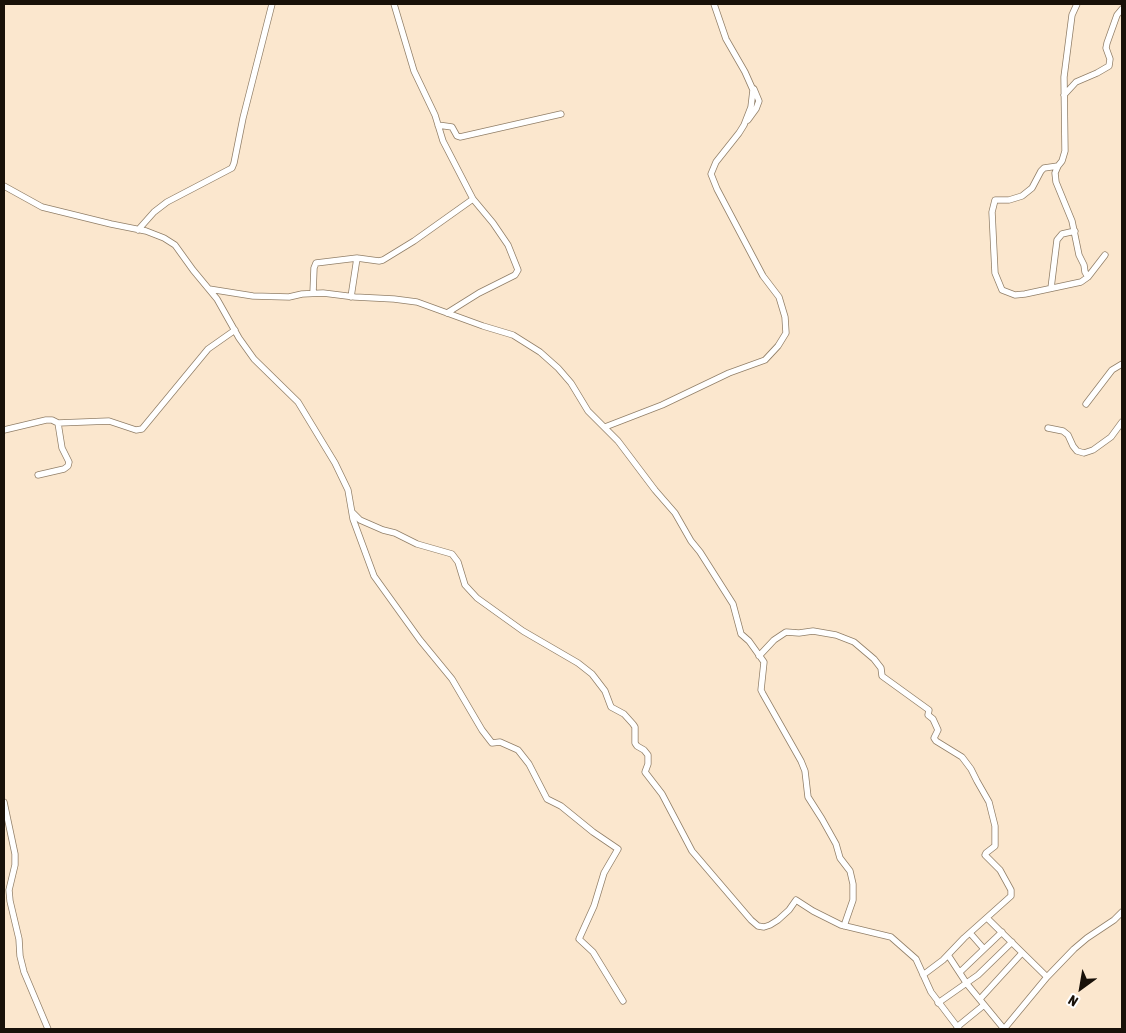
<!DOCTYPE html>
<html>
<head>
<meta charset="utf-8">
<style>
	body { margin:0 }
	#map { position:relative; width:1126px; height:1033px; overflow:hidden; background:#fbe7ce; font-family:"Asap Condensed",sans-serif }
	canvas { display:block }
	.frame { position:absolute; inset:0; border:5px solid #181109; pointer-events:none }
	.north { position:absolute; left:1056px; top:963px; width:50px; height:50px; -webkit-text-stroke:4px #fff; paint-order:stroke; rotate:212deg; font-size:14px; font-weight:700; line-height:20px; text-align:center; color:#181109 }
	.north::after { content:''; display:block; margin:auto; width:18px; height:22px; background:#181109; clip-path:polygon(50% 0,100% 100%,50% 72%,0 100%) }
</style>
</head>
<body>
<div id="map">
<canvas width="1126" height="1033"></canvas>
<div class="frame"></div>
<div class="north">N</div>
</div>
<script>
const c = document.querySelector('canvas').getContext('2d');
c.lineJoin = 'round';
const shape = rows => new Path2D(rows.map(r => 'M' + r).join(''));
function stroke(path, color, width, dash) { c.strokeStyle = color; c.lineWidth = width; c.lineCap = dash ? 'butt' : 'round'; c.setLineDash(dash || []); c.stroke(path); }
const minor = shape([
	[394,4,414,71,435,115,443,141,473,199,493,223,508,245,518,270,515,275,479,293,447,313],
	[1077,4,1072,15,1064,77,1065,151,1062,161,1058,166,1044,168,1041,171,1032,188,1022,196,1009,200,995,200,992,212,995,273,1002,290,1015,295,1025,294,1081,282,1088,277,1105,255],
	[1064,95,1076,82,1097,73,1109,66,1110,59,1106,48,1107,43,1117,15,1122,9],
	[748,120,756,109,759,101,754,89],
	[438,125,452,127,457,136,460,137,561,114],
	[1058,166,1055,173,1056,182,1072,221,1079,255,1084,265,1085,272,1088,277],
	[4,186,42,207,111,224,146,231,164,238,175,245,193,270,217,299,239,338,254,359,298,402,335,463,348,490,353,519,374,576,420,640,452,679,482,730,492,743,500,742,518,750,529,764,547,799,561,806,593,832,618,849,604,873,594,906,579,939,593,952,623,1001],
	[138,230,154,212,167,202,232,168,234,163,243,118,272,4],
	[1051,288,1057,240,1062,234,1075,231],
	[209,289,253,296,289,297,302,294,323,293,355,297,394,299,417,302,483,326,513,335,540,352,558,368,571,383,588,411,618,441,655,490,675,513,691,541,700,552,733,604,741,634,749,641,764,662,761,690,763,694,801,761,805,771,808,797,822,819,836,844,840,858,850,871,853,884,853,900,844,926],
	[313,293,314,268,316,263,357,258,379,261,383,260,414,241,473,199],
	[351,297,357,258],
	[1086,404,1112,370,1122,364],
	[58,423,109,421,136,430,142,429,208,349,235,330],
	[605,427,662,405,729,373,765,360,778,346,786,333,785,317,779,297,763,276,717,189,711,174,716,162,739,133,744,125,751,107,753,90,745,72,726,39,714,4],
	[1048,428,1063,431,1068,435,1073,446,1077,451,1084,453,1093,450,1111,437,1122,422],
	[4,430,46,420,52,420,58,423,62,448,69,462,68,466,64,469,38,475],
	[352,512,360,520,383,530,395,533,417,544,452,554,458,562,465,585,477,598,523,631,578,663,592,674,605,691,611,707,624,714,633,724,635,727,635,743,637,746,644,750,648,755,648,764,645,772,662,794,692,851,751,920,758,926,764,927,770,925,778,920,789,910,796,900,813,911,841,925,891,937,916,959,931,992,959,1029],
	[759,656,774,640,786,632,799,633,813,631,836,635,854,642,874,659,881,668,882,676,929,710,928,715,933,719,938,730,934,738,936,741,962,757,971,769,977,781,989,802,995,826,995,846,986,853,985,855,1000,870,1011,890,1011,896,964,938,943,960,923,975],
	[4,802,15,854,15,865,9,890,10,901,19,939,20,956,24,972,48,1029],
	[987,918,1047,977],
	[970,933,984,949],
	[948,955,967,984,1004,1029],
	[960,972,1002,932],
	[980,999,1022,953],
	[938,1003,978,975,1012,942],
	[957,1027,984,1005],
	[1004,1029,1047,977,1074,949,1087,938,1114,920,1122,912]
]);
stroke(minor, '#917f68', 7);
stroke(minor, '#fff', 5.5);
</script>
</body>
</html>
